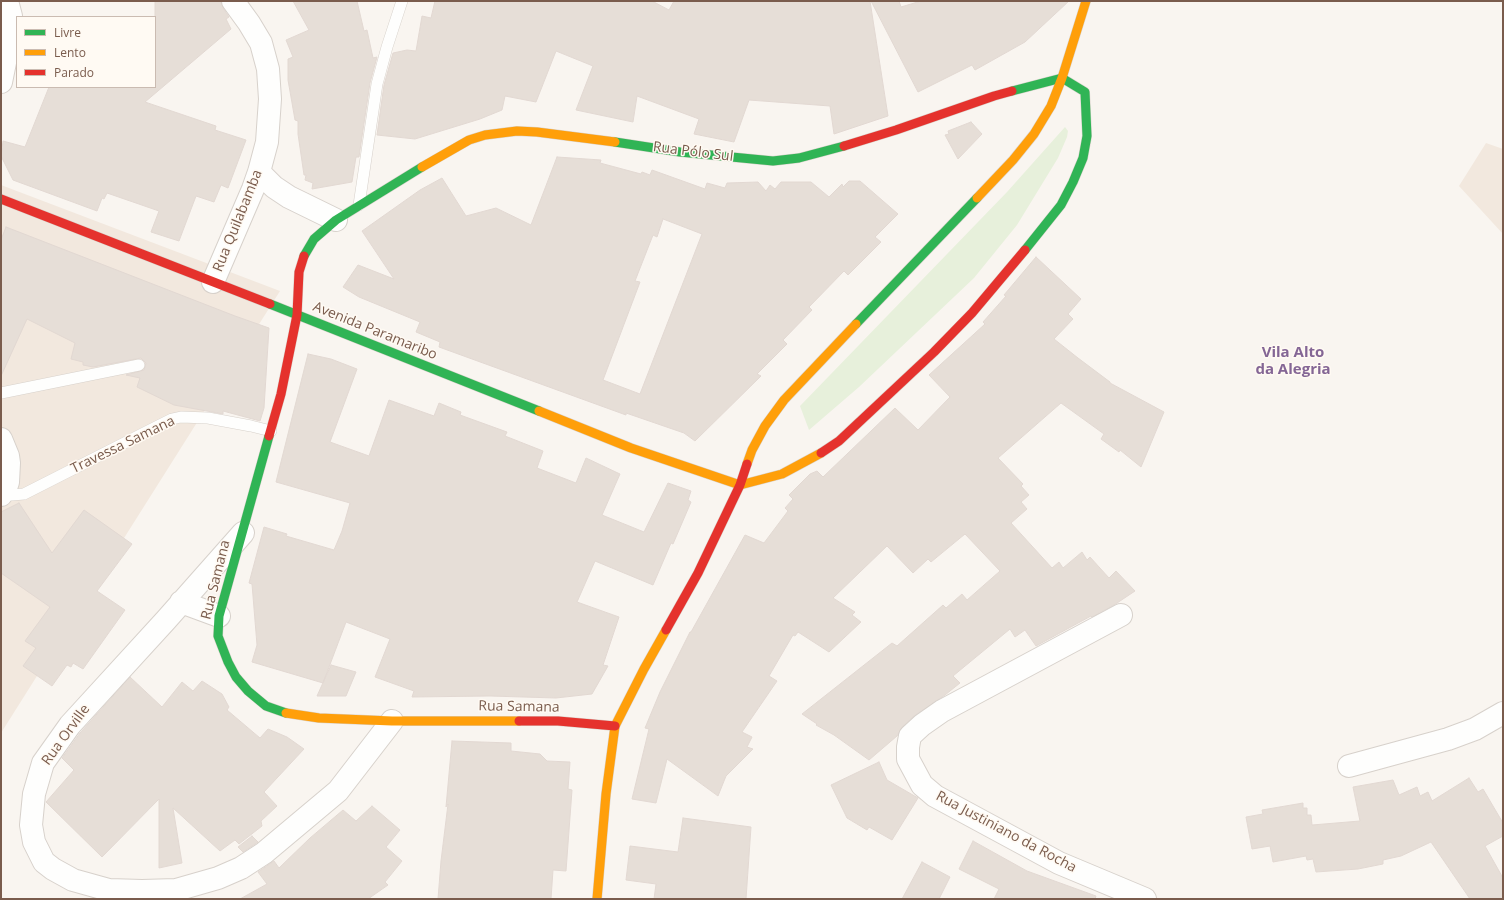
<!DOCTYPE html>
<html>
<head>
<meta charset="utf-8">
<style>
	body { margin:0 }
	#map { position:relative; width:1504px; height:900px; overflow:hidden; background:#f9f5f0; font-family:"Open Sans",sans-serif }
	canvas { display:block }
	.frame { position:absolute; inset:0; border:2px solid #7a5c4d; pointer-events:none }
	.legend { position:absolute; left:16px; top:16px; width:140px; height:72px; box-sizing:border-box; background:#fffaf3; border:1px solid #cabbb1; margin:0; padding:5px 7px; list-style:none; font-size:12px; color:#7a5c4d }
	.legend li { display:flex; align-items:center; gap:8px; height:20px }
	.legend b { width:20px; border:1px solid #cabbb1 }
</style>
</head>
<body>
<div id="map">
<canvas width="1504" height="900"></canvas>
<div class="frame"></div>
<ul class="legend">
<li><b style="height:5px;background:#30b455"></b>Livre</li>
<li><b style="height:5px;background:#ff9f0a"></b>Lento</li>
<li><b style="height:5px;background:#e5322d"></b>Parado</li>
</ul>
</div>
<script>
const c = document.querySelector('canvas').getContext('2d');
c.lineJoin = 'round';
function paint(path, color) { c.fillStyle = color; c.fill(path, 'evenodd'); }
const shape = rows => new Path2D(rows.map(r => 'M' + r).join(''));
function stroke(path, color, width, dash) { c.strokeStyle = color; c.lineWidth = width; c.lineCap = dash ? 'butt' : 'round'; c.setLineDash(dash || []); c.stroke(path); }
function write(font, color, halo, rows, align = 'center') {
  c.font = font + ' "Open Sans",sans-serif'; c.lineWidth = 3; c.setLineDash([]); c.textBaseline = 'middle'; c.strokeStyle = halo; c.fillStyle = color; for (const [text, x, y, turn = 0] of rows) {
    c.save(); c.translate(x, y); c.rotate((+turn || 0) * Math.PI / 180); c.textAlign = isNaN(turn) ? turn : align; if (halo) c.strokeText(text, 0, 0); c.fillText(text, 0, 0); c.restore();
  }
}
paint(shape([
	[1486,143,1503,149,1503,234,1459,186],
	[1,185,280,291,1,733]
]), '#f2e8de');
paint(shape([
	[1065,127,1068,131,1067,137,1058,158,1017,225,974,278,859,387,809,430,800,406,1007,192]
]), '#e7f0db');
const building = shape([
	[155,1,221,1,223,8,229,17,226,19,231,29,145,102,216,126,215,130,246,140,228,188,221,185,214,202,196,196,179,241,151,232,159,211,107,193,104,199,102,198,97,211,13,180,1,156,3,141,25,147,49,87,155,87,155,1],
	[293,1,357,1,364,31,367,30,373,58,377,57,370,83,359,157,356,157,352,182,312,189,313,183,305,180,306,175,304,175,298,134,298,121,295,120,288,80,288,59,293,57,286,40,309,30,293,1],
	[435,1,652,1,669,10,674,1,870,1,888,116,834,134,830,106,749,100,734,142,694,134,699,119,637,96,633,122,576,110,593,66,556,51,536,102,505,96,502,110,480,119,415,139,377,135,384,85,393,53,407,50,416,51,422,16,431,18,435,1],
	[871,1,899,1,901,7,921,1,1069,1,1025,42,975,70,972,65,918,92,871,1],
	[971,122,982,134,958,159,945,135,949,134,948,131,971,122],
	[557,157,601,160,600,163,641,174,642,172,650,175,652,170,705,189,707,183,725,188,727,183,758,182,766,191,770,185,775,189,781,182,811,182,829,197,842,184,843,187,849,181,860,181,898,214,875,237,881,242,848,275,844,271,809,307,812,310,783,340,787,344,757,374,761,376,695,441,684,433,626,413,626,415,439,347,440,342,416,332,420,322,359,297,343,287,358,265,394,279,362,231,420,190,442,178,466,216,496,208,531,225,557,157],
	[663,219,702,234,640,394,603,380,640,282,635,281,653,235,657,237,663,219],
	[6,227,235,316,269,328,264,408,260,421,223,411,223,414,174,405,137,387,140,378,126,375,144,370,146,363,141,358,93,367,83,365,83,362,71,359,75,343,27,319,1,376,1,240,6,227],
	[1036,257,1081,299,1068,314,1073,319,1054,339,1078,358,1110,382,1110,383,1164,412,1141,467,1120,450,1119,452,1101,439,1104,434,1061,403,998,458,1023,484,1021,486,1029,495,1021,502,1027,509,1011,523,1052,568,1059,562,1063,568,1082,552,1087,560,1090,557,1109,578,1116,571,1135,591,1114,605,1092,617,1091,616,1036,646,1025,630,1015,637,1010,629,953,676,960,683,945,695,914,716,902,727,897,736,869,760,834,735,816,725,817,724,802,714,892,643,897,646,943,605,946,608,962,594,967,600,1000,571,965,534,931,562,928,559,913,573,887,546,833,598,855,612,852,615,861,622,829,652,798,632,795,636,793,635,769,676,777,681,742,732,752,737,747,747,753,749,726,776,718,796,667,759,656,803,632,799,649,729,645,728,660,692,690,632,691,632,745,535,764,543,788,511,785,508,793,499,789,495,810,474,817,471,823,477,895,408,918,430,950,397,929,375,985,324,983,322,1006,296,1004,295,1036,257],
	[308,354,331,359,357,369,330,442,369,456,389,400,434,416,439,403,461,412,460,415,507,432,505,436,543,451,537,468,576,483,586,458,620,474,602,515,644,532,668,483,691,491,688,500,691,502,673,544,671,543,653,585,595,561,577,602,619,617,603,665,608,666,592,694,556,698,490,696,412,697,414,691,375,677,390,639,346,622,323,683,252,662,257,645,252,584,249,583,264,527,287,534,286,536,334,550,342,531,350,503,276,482,308,354],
	[19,503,52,553,84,510,132,544,97,591,125,610,83,669,73,663,71,667,67,665,52,686,23,666,36,648,25,641,50,607,1,573,1,512,19,503],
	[331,665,356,672,346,696,317,696,331,665],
	[130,677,162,707,182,682,193,691,202,681,222,694,229,707,227,710,260,738,268,729,287,737,304,749,264,792,277,806,261,821,262,826,239,844,235,840,220,851,173,808,182,863,159,868,159,799,102,857,46,802,74,770,62,758,80,733,130,677],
	[452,741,511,743,511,751,540,754,547,761,570,762,568,789,572,790,566,871,553,870,551,899,438,899,441,861,448,804,446,807,452,741],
	[879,762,887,780,918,798,892,840,869,827,867,830,847,818,831,785,879,762],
	[1469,778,1478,792,1483,789,1503,823,1503,836,1485,846,1503,878,1503,899,1470,899,1431,842,1401,856,1383,860,1383,864,1358,869,1316,872,1313,859,1307,860,1306,856,1273,862,1270,846,1252,849,1246,817,1263,814,1262,810,1303,803,1303,808,1307,808,1307,815,1311,815,1312,825,1360,821,1353,787,1393,780,1399,795,1417,787,1420,796,1428,792,1432,801,1469,778],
	[372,806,400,830,386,847,402,861,385,882,388,885,368,899,240,899,267,884,258,872,274,861,279,868,310,838,343,810,356,821,372,806],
	[683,818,751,827,746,899,654,899,656,884,626,880,630,846,678,852,683,818],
	[252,836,258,842,243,852,238,847,252,836],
	[973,841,1027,871,1096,896,1095,899,994,899,999,889,959,869,973,841],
	[922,862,950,877,939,899,902,899,922,862]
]);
paint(building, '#e6ded7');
stroke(building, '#e2d8d2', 1);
const lane = shape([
	[359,205,377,84,387,47,402,1],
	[1,393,139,365],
	[3,494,12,495,24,494,156,427,172,419,181,417,208,418,251,426,271,431]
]);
const street = shape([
	[1,82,11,33,11,16,7,1],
	[259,172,274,187,289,197,336,220],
	[213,282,253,189,259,172,267,142,270,99,268,69,261,43,249,23,233,1],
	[1,439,8,456,9,463,8,482,6,488,1,495],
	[243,533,166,620,70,725,43,763,34,794,31,825,34,842,44,862,53,869,73,880,109,890,142,891,176,890,218,878,241,868,264,853,338,791,392,721],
	[181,602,219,616],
	[1121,615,942,711,922,725,910,736,908,747,908,759,922,785,935,796,1059,863,1145,899],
	[1349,766,1448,739,1475,729,1503,713]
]);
const fast = shape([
	[1012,91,1062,78,1085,92,1087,136,1083,158,1073,182,1061,205,1025,250],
	[615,142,680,152,773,161,799,158,844,146],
	[304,256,314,239,336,220,422,167],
	[270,304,539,411],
	[856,324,977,198],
	[269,436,219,616,218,636,228,662,236,677,248,691,266,706,286,713]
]);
const slow = shape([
	[422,167,469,140,485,135,517,131,537,132,615,142],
	[977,198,1013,160,1034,134,1051,106,1062,78,1086,1],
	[539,411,631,448,740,485,782,474,821,453],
	[747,464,752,450,765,426,784,400,856,324],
	[286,713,319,718,392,721,519,721],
	[597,899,606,794,615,726,644,669,666,630]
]);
const jam = shape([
	[844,146,896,130,994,96,1012,91],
	[1,199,270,304],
	[269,436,281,394,297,315,299,272,304,256],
	[821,453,839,441,934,352,972,313,1025,250],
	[666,630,698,573,740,485,747,464],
	[519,721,558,721,615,726]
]);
stroke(lane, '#d7d1cb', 12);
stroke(street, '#d7d1cb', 24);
stroke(fast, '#d9d2cb', 10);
stroke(slow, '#d9d2cb', 10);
stroke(jam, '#d9d2cb', 10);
stroke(lane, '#fefefd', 11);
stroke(street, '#fefefd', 22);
stroke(fast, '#30b455', 9);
stroke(slow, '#ff9f0a', 9);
stroke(jam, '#e5322d', 9);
write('14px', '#7a5c4d', '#fffaf3', [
	["Rua Pólo Sul",693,152,7],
	["Rua Quilabamba",238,221,-68],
	["Avenida Paramaribo",375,331,22],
	["Travessa Samana",123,445,-26],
	["Rua Samana",216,580,-76],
	["Rua Samana",519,707,1],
	["Rua Orville",66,735,-54],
	["Rua Justiniano da Rocha",1006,832,28]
]);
write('bold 15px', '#846695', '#fffaf3', [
	["Vila Alto",1293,353],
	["da Alegria",1293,370]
]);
</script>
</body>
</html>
